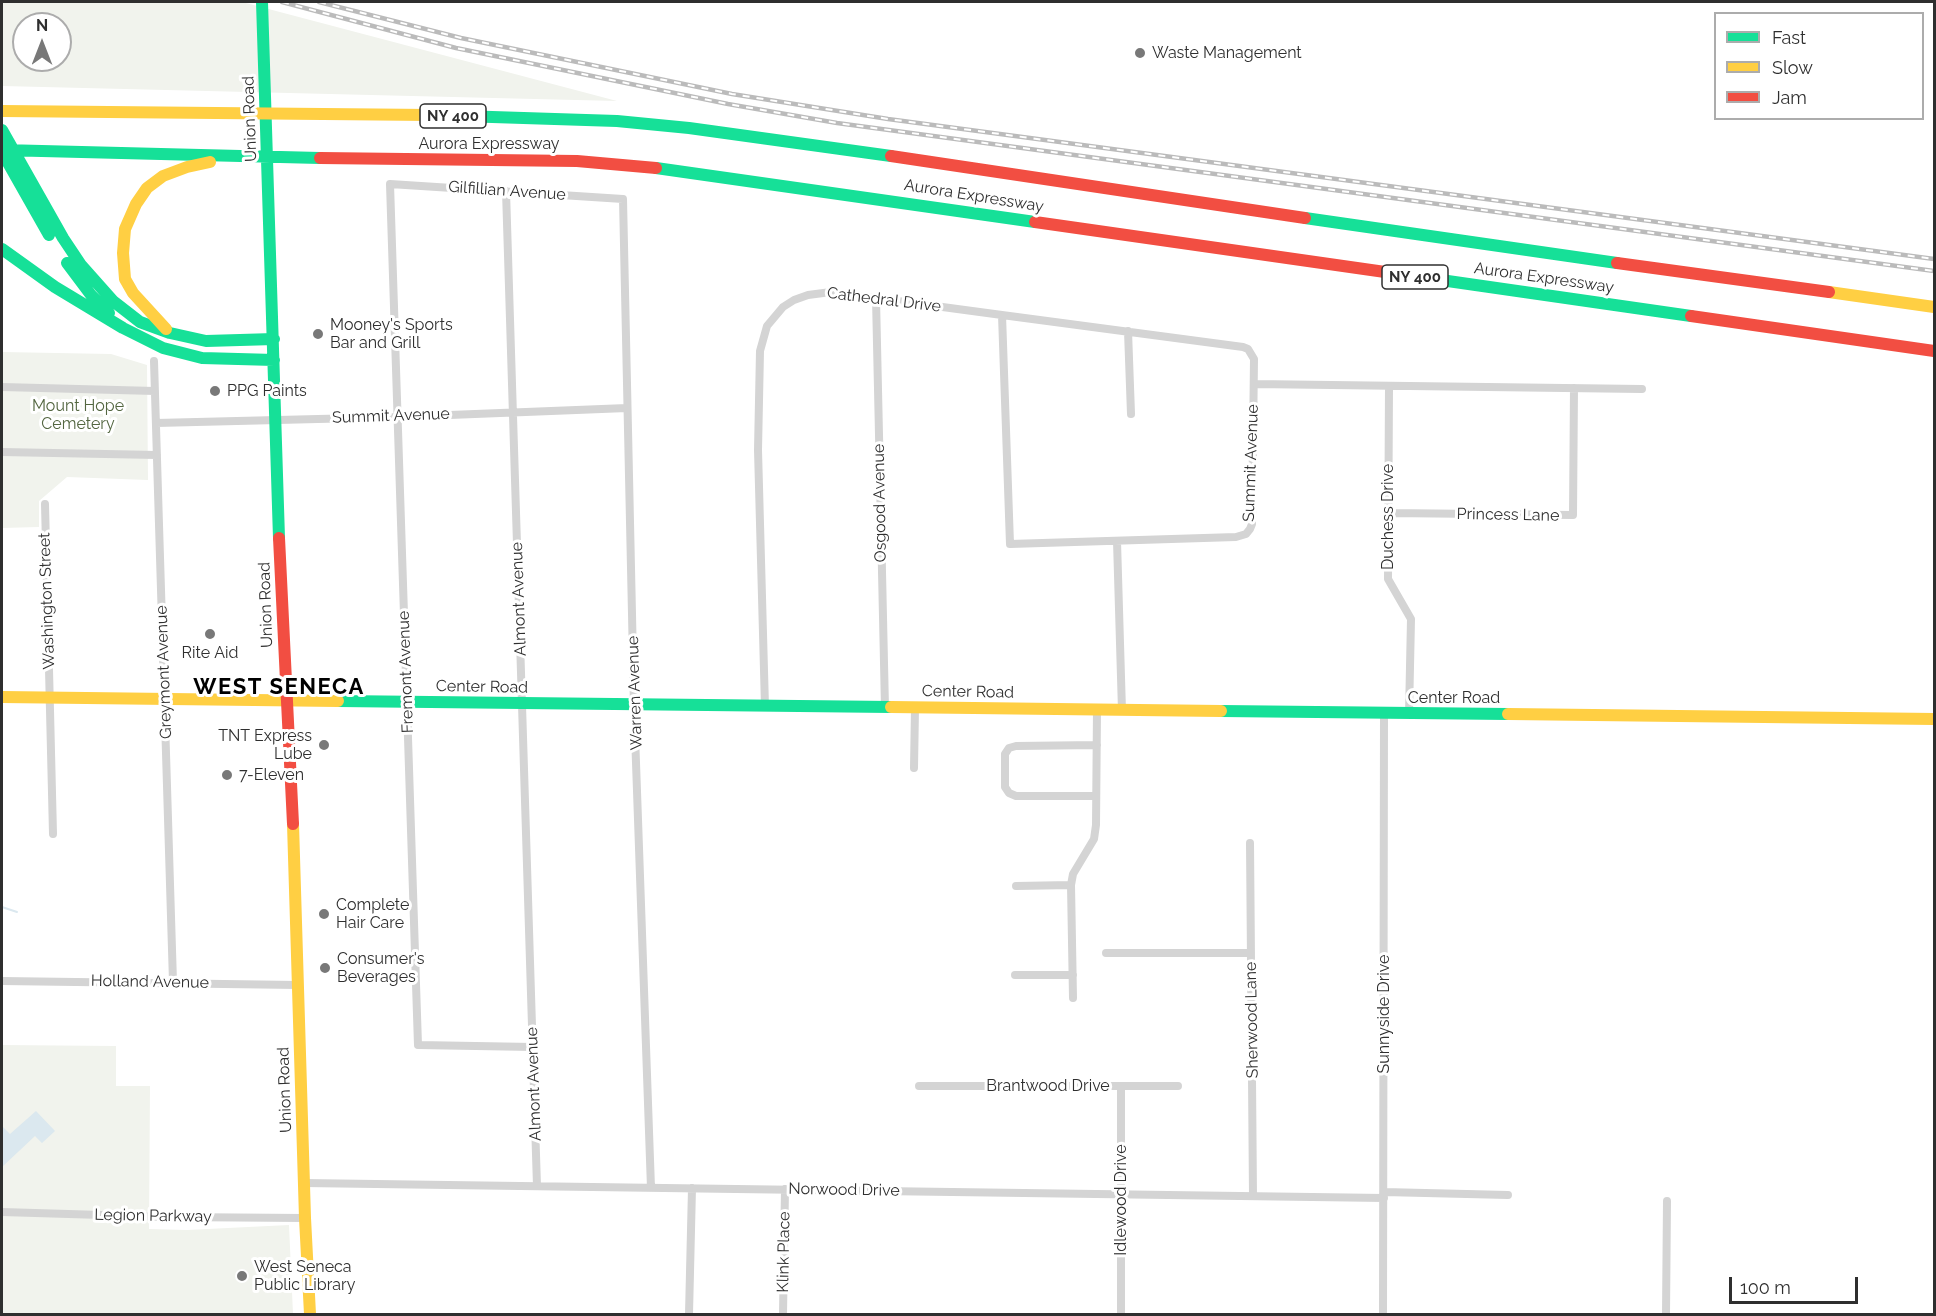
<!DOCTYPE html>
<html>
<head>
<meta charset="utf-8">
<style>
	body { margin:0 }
	#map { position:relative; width:1936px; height:1316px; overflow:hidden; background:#fff; font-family:Raleway,sans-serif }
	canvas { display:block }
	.frame { position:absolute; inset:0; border:3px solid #2f2f2f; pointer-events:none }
	.legend { position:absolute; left:1714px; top:12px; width:210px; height:108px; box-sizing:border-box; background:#fff; border:2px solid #acacac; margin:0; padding:8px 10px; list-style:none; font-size:18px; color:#2f2f2f }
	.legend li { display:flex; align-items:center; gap:12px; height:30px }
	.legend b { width:30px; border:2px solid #acacac }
	.north { position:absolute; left:12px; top:12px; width:60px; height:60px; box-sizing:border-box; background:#fff; border:2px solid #acacac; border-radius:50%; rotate:0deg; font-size:16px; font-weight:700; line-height:24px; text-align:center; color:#2f2f2f }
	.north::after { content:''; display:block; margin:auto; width:21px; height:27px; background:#787878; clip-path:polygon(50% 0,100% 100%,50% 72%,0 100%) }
	.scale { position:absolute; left:1729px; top:1277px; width:129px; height:27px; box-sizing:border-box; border:3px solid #2f2f2f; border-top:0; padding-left:8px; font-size:18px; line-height:21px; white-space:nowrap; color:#2f2f2f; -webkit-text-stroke:4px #fff; paint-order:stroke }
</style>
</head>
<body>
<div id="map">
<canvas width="1936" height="1316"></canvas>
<div class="frame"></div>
<ul class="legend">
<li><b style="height:8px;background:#16e098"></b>Fast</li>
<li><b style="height:8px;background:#ffcf43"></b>Slow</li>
<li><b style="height:8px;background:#f24e42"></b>Jam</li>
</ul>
<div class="north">N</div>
<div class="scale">100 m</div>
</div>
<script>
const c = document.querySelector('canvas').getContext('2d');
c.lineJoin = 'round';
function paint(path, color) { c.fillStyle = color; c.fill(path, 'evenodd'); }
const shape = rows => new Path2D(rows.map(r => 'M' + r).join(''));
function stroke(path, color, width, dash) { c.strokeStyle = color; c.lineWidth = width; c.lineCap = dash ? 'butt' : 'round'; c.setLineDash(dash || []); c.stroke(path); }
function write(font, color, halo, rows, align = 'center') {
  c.font = font + ' Raleway,sans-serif'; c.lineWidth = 6; c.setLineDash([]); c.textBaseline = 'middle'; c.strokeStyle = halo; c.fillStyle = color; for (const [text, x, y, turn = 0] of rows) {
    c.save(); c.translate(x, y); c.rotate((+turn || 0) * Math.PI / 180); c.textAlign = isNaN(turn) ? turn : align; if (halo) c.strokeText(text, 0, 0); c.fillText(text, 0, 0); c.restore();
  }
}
paint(shape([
	[2,2,242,2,617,101,2,86],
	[24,24,60,24,60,60,24,60],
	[2,352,111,354,147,365,148,480,67,477,39,501,39,527,2,528],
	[2,1045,116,1046,116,1086,150,1086,149,1229,187,1230,289,1225,293,1314,2,1314]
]), '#f1f3ed');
paint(shape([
	[36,1111,55,1131,42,1143,35,1136,2,1167,2,1126,10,1134]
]), '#dbe8ef');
stroke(shape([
	[2,907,17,912]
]), '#dbe8ef', 2);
stroke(shape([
	[506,191,537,1186],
	[876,298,885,708],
	[1128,331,1131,414],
	[154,361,173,982],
	[1254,384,1642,389],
	[1389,386,1388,579,1411,619,1409,714],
	[2,387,155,391],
	[156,423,399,417,627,408],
	[2,452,157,455],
	[45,504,53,834],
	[1389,513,1573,515,1574,388],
	[1117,541,1122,711],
	[765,707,758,450,760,351,767,326,783,307,794,300,808,295,831,292,1002,315,1243,347,1248,349,1254,359,1252,524,1250,529,1246,534,1236,537,1010,544,1002,315],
	[914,768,915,708],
	[1096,796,1016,796,1009,793,1005,787,1005,754,1009,748,1016,746,1097,745],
	[1250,843,1253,1196],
	[1016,886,1071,885],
	[1106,953,1251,953],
	[1015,975,1073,975],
	[2,981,298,985],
	[1073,998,1071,885,1073,874,1094,839,1096,825,1097,710],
	[533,1047,418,1045,390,184,623,199,634,706,651,1188],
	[919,1086,1178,1086],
	[304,1183,1384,1198],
	[1384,1192,1508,1195],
	[2,1212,168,1217,305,1218],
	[689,1314,692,1188],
	[783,1314,785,1189],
	[1121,1314,1121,1086],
	[1383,1314,1384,713],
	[1666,1314,1667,1201]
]), '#d4d4d4', 8);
stroke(shape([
	[262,2,279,538],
	[430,115,617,121,689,128,891,156],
	[2,130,63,238,81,265,113,301,140,322,170,333,206,341,274,339],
	[2,150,320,158],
	[2,152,49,235],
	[656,168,1035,222],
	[1305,218,1617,263],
	[2,249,55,287,123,328,163,348,202,358,274,360],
	[67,263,91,295,109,313],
	[1406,275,1691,316],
	[338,701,891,707],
	[1221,711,1508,714]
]), '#16e098', 12);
stroke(shape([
	[2,111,430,115],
	[1829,292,1934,307],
	[166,329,133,293,125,279,123,253,125,229,136,204,147,188,163,176,187,167,210,162],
	[2,697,338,701],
	[891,707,1221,711],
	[1508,714,1934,719],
	[293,824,305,1218,310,1314]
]), '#ffcf43', 12);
stroke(shape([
	[891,156,1305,218],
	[320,158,577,161,656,168],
	[1035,222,1406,275],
	[1617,263,1829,292],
	[1691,316,1934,351],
	[279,538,293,824]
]), '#f24e42', 12);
const rail = shape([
	[282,2,456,48,728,104,837,123,1934,271],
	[319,2,461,38,732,94,888,119,1934,259]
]);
stroke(rail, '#bbb', 4.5);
stroke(rail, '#fff', 2, [7]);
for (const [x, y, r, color] of [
	[1140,53,6,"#787878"],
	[318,334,6,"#787878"],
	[215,391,6,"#787878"],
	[210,634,6,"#787878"],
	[324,745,6,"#787878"],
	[227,775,6,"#787878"],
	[324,914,6,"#787878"],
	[325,968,6,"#787878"],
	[242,1276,6,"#787878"]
]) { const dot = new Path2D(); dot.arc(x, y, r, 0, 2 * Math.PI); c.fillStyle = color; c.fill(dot); stroke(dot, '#fff', 2); }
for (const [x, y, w] of [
	[453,116,66],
	[1415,277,66]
]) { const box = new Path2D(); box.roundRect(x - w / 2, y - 12, w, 24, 4.5); c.fillStyle = '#fff'; c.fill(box); stroke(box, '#2f2f2f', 1.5); }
write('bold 15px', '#2f2f2f', null, [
	["NY 400",453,116],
	["NY 400",1415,277]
]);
write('16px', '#2f2f2f', '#fff', [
	["Waste Management",1152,53],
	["Mooney's Sports",330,325],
	["Bar and Grill",330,343],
	["PPG Paints",227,391],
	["Rite Aid",210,653,"center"],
	["TNT Express",312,736,"right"],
	["Lube",312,754,"right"],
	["7-Eleven",239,775],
	["Complete",336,905],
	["Hair Care",336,923],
	["Consumer's",337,959],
	["Beverages",337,977],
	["West Seneca",254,1267],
	["Public Library",254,1285]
], 'left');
write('16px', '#2f2f2f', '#fff', [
	["Union Road",250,119,-92],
	["Aurora Expressway",489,144],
	["Gilfillian Avenue",507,191,4],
	["Aurora Expressway",974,196,9],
	["Aurora Expressway",1544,278,8],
	["Cathedral Drive",884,300,7],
	["Summit Avenue",391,416,-2],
	["Summit Avenue",1251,463,-88],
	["Osgood Avenue",880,503,-91],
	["Princess Lane",1508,515,1],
	["Duchess Drive",1388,517,-90],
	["Almont Avenue",519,599,-92],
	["Washington Street",47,601,-92],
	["Union Road",266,605,-92],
	["Greymont Avenue",164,672,-92],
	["Fremont Avenue",406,672,-92],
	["Center Road",482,687,1],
	["Center Road",968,692,1],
	["Warren Avenue",635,693,-92],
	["Center Road",1454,698],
	["Holland Avenue",150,982,1],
	["Sunnyside Drive",1384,1014,-90],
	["Sherwood Lane",1252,1020,-91],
	["Almont Avenue",534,1084,-92],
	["Brantwood Drive",1048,1086],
	["Union Road",285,1090,-92],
	["Norwood Drive",844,1190,1],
	["Idlewood Drive",1121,1200,-90],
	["Legion Parkway",153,1216,1],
	["Klink Place",784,1252,-89]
]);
write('16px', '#536640', '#fff', [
	["Mount Hope",78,406],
	["Cemetery",78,424]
]);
c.letterSpacing = '1.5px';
write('bold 22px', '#000', '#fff', [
	["WEST SENECA",279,687]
]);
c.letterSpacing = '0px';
</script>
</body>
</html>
